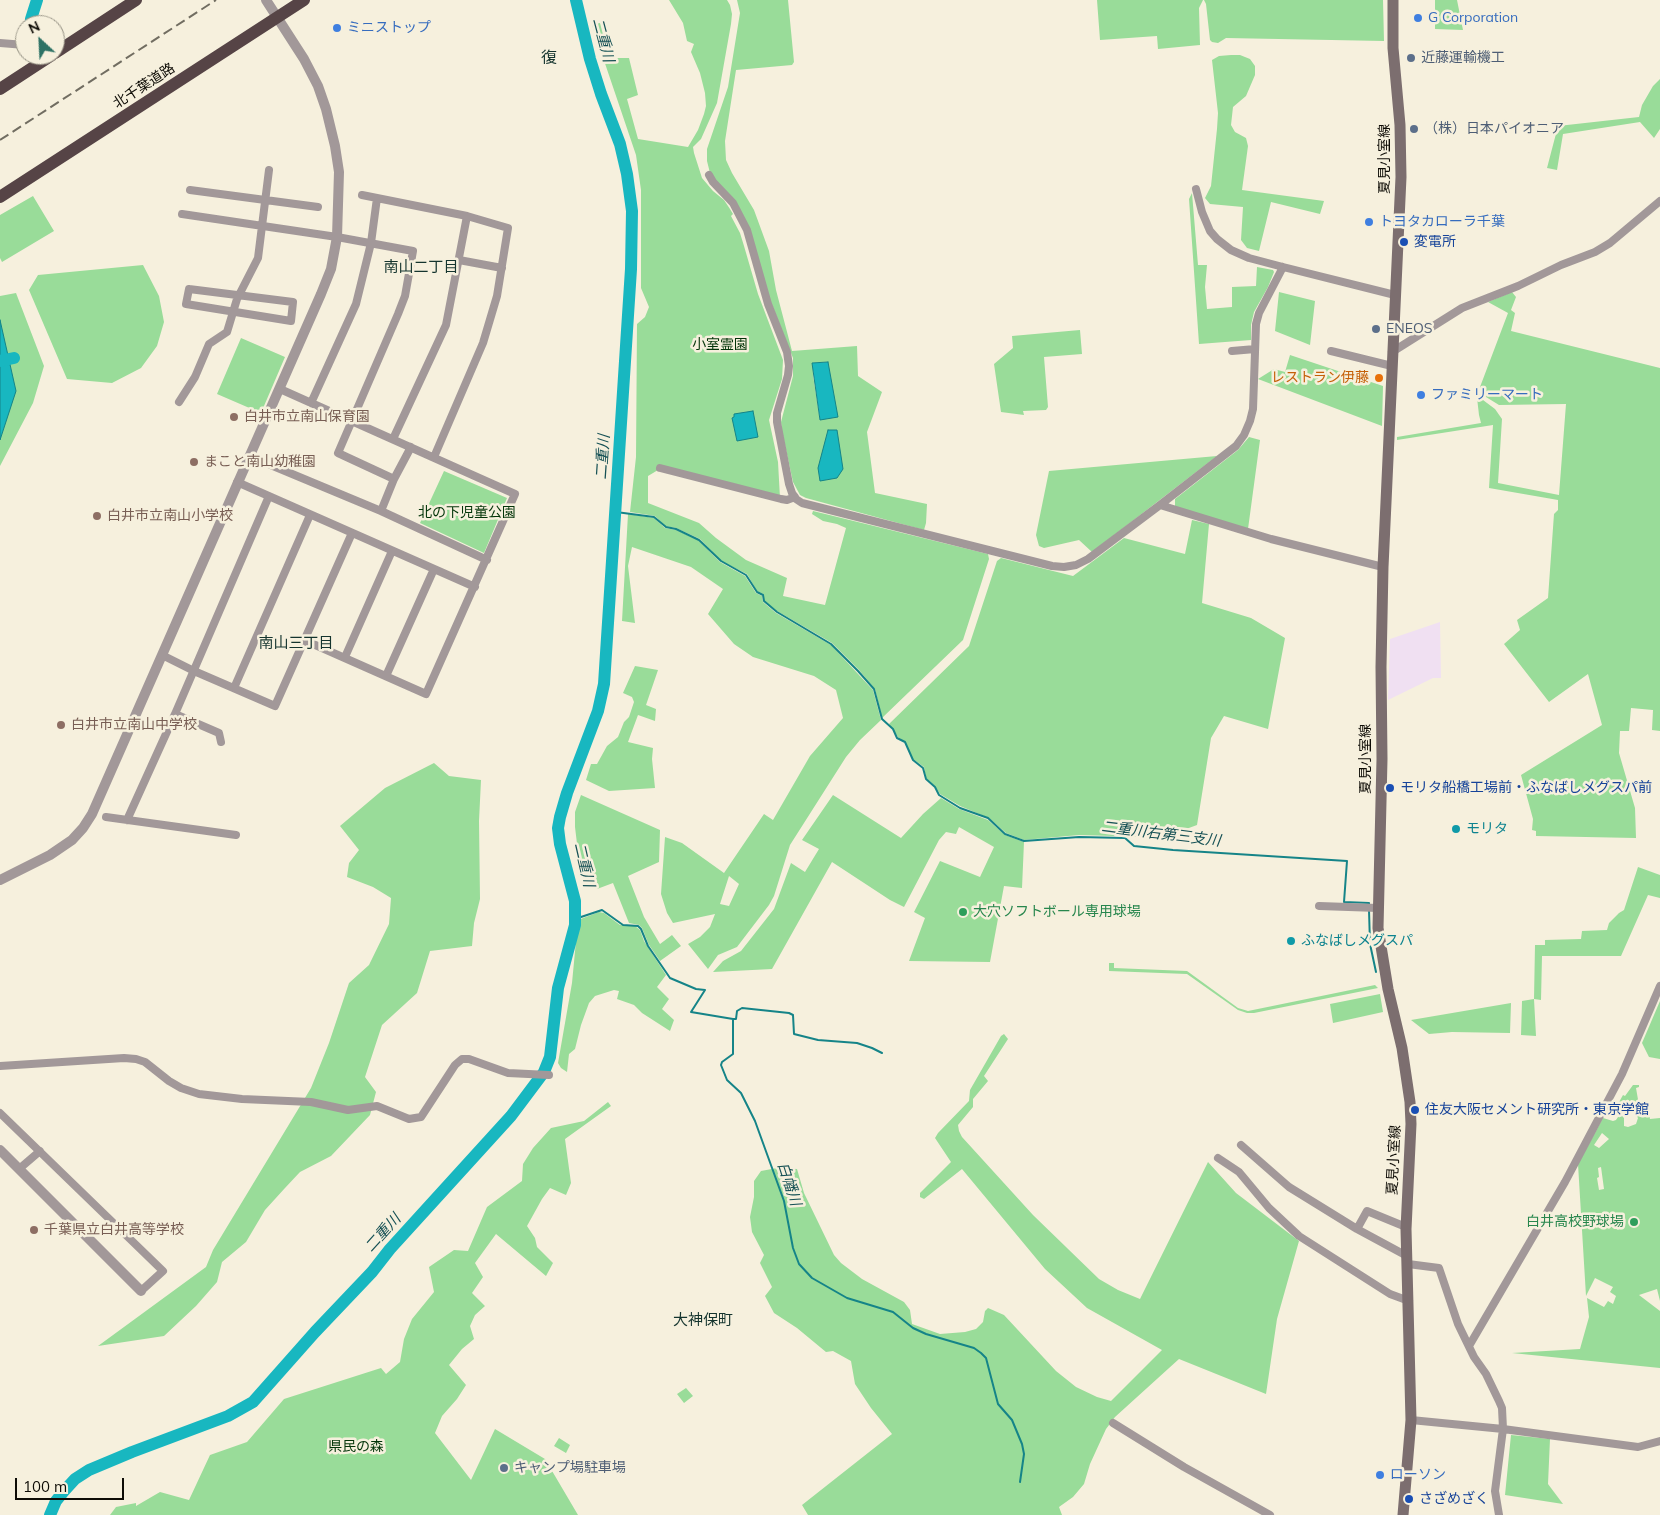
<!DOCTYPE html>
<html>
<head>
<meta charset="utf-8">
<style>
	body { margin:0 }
	#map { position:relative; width:1660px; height:1515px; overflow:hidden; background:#f6f0dd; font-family:Mulish,sans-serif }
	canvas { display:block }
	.north { position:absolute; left:15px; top:15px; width:50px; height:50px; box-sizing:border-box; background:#f6f0dd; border:1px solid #999587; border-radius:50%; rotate:335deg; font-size:14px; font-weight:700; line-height:20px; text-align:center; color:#0e0c06 }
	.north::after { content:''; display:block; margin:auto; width:18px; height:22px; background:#2d7265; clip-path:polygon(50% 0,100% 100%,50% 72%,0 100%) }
	.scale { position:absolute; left:15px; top:1478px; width:109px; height:22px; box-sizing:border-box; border:2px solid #0e0c06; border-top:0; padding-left:6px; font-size:15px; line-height:18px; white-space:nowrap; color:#0e0c06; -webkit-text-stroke:4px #f6f0dd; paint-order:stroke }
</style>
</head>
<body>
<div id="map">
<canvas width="1660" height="1515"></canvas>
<div class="north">N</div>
<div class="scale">100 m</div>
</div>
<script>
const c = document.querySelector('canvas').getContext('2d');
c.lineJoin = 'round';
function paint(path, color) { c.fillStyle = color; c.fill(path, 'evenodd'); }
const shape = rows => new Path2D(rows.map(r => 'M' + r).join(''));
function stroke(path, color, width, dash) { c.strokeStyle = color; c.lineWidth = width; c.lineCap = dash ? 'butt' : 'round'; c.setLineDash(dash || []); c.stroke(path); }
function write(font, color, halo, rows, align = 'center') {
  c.font = font + ' Mulish,"Noto Sans JP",sans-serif'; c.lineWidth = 5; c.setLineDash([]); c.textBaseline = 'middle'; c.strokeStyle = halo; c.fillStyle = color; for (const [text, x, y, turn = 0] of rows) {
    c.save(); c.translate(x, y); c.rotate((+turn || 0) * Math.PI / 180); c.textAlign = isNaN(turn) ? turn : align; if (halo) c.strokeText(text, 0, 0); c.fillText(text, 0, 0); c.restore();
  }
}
paint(shape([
	[1440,622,1441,678,1433,678,1388,700,1390,639]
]), '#f0e0f2');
paint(shape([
	[669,0,727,0,730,5,732,14,731,24,717,103,701,139,693,147,694,153,702,178,713,191,724,200,730,209,733,214,731,216,740,233,744,246,758,294,783,360,782,379,769,420,778,462,780,498,658,470,648,476,648,503,699,523,716,538,746,560,787,578,783,596,825,605,846,528,837,524,823,521,812,514,813,511,988,554,989,559,963,640,882,718,875,689,859,670,832,643,777,611,764,601,763,594,757,591,747,574,721,561,700,539,676,528,665,526,655,516,630,512,636,457,637,324,645,317,649,307,641,288,641,190,636,155,592,25,600,23,609,58,629,58,638,95,627,99,638,139,688,147,698,130,704,114,706,106,705,93,700,73,691,52,694,44,687,41,683,23],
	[737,0,788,0,794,62,792,65,736,70,725,141,726,160,732,173,754,210,769,251,776,290,792,351,857,346,858,376,882,392,867,432,875,493,927,504,926,523,924,530,806,498,800,495,793,482,782,431,781,422,793,376,793,358,767,292,750,232,710,173,707,161,707,149,728,87,740,13],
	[827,362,820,420,813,375,813,363],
	[1097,0,1203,0,1199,8,1200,45,1158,49,1157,36,1100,40],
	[1204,0,1383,0,1384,41,1226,38,1218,43,1212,42,1210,40,1206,4],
	[1435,0,1457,0,1463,30,1435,29],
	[1231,55,1240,55,1250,59,1255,66,1255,75,1246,96,1233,107,1231,125,1235,132,1246,138,1248,146,1242,190,1324,201,1320,214,1271,202,1259,251,1247,248,1241,240,1243,207,1210,204,1205,198,1211,186,1217,129,1218,113,1212,60,1219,56],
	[1660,79,1660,129,1654,138,1640,122,1563,134,1557,170,1547,168,1558,126,1639,117,1642,105,1653,86],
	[1192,193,1198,265,1207,265,1205,287,1207,309,1232,307,1232,287,1256,286,1257,267,1273,270,1274,272,1268,287,1254,312,1251,325,1251,340,1199,344,1189,199],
	[33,196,54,231,2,262,0,258,0,215],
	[143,265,159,296,164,322,157,346,141,368,112,383,67,379,29,290,38,275],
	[1279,292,1315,301,1310,345,1275,331],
	[1512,292,1516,297,1511,310,1515,313,1511,331,1660,368,1660,731,1652,730,1653,710,1631,708,1629,731,1620,731,1619,753,1635,808,1636,838,1536,836,1536,831,1532,830,1533,819,1521,775,1602,725,1588,674,1549,702,1504,644,1520,630,1517,620,1548,598,1554,514,1558,510,1558,500,1489,488,1493,425,1397,440,1397,437,1481,423,1479,415,1476,389,1483,400,1495,409,1502,419,1498,483,1559,495,1566,404,1499,405,1486,397,1480,387,1508,313,1488,302],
	[16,293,44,366,33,403,0,466,0,296],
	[1080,330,1082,354,1044,357,1048,407,1046,410,1023,411,1024,415,1001,412,994,364,1013,348,1012,336],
	[241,338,285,357,261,413,217,394],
	[1290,355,1383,386,1382,426,1258,379,1274,369,1285,372],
	[1249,437,1260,440,1248,529,1175,507,1175,499,1238,450],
	[1217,456,1092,552,1079,540,1044,548,1039,546,1036,535,1049,471],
	[444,471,507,498,484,553,420,523],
	[628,514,654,518,665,528,676,530,698,540,720,562,745,576,756,593,762,596,763,602,776,613,831,645,873,690,881,720,860,740,846,757,790,845,774,896,769,905,737,947,718,955,708,969,688,944,700,937,710,927,715,914,673,923,667,913,661,894,665,837,682,843,724,873,764,814,773,820,810,756,843,718,836,690,814,676,753,657,734,644,708,614,723,589,691,567,632,547,628,566,635,623,622,621],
	[729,876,739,884,729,906,720,904],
	[1192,520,1209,524,1202,603,1251,618,1285,638,1268,729,1224,716,1211,738,1197,825,1178,832,1150,837,1079,835,1024,840,1006,833,989,818,960,806,940,794,935,786,926,778,924,767,913,759,905,742,898,737,889,724,969,646,997,561,1001,558,1073,576,1124,538,1185,554],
	[635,666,658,670,646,705,656,709,655,721,638,715,628,742,653,748,652,759,655,788,609,791,586,780,591,764,597,764,607,746,618,737,624,722,629,717,634,702,632,697,623,693],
	[434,763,449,776,481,780,479,821,480,899,474,923,472,946,430,951,417,993,382,1025,365,1077,376,1092,370,1115,331,1156,300,1172,285,1188,265,1210,246,1242,222,1262,217,1282,196,1306,164,1336,98,1346,206,1267,213,1250,311,1088,329,1043,349,983,369,965,389,924,391,898,373,887,347,877,349,863,359,850,340,826,385,788],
	[581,795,660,830,659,862,628,876,644,917,660,944,672,935,681,946,660,961,649,945,642,928,639,925,629,923,613,883,597,889,586,883,578,852,575,827,575,812],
	[833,795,901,838,923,814,941,798,959,809,988,820,1005,835,1024,842,1022,888,1004,886,990,962,909,961,925,918,914,912,940,861,980,877,994,847,959,827,956,834,946,832,939,840,904,907,890,900,832,862,772,969,713,972,723,961,741,951,774,909,791,863,805,872,819,849,802,840],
	[1638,867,1660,875,1660,898,1648,895,1621,956,1542,956,1541,1000,1534,999,1536,1036,1521,1035,1522,1001,1534,999,1535,945,1545,945,1545,940,1581,939,1582,931,1607,930,1609,923,1619,913,1624,910],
	[599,912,604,913,620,925,635,926,640,930,644,941,666,975,657,987,669,999,662,1009,674,1020,670,1031,642,1013,634,1005,617,999,619,991,614,990,595,996,589,1003,581,1025,575,1049,569,1054,567,1072,561,1068,558,1063,572,983,578,920],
	[1109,963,1114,963,1114,968,1187,971,1238,1008,1248,1011,1375,985,1378,988,1254,1013,1247,1013,1238,1010,1187,974,1109,971],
	[1380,994,1383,1012,1333,1023,1330,1004],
	[1660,1001,1660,1059,1649,1057,1642,1043],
	[1511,1003,1510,1033,1452,1032,1429,1034,1411,1020],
	[1004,1034,1008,1039,984,1076,988,1081,973,1099,973,1107,958,1125,959,1131,962,1137,1033,1215,1099,1279,1118,1290,1140,1299,1208,1162,1236,1193,1299,1241,1277,1319,1266,1394,1179,1359,1115,1417,1106,1429,1090,1464,1084,1484,1073,1497,1059,1507,1062,1515,808,1515,802,1505,892,1434,871,1408,855,1384,851,1361,833,1351,826,1352,797,1328,774,1313,765,1296,772,1287,760,1263,764,1255,752,1232,750,1217,754,1197,754,1181,761,1171,777,1168,797,1169,804,1193,834,1255,841,1263,862,1279,904,1302,910,1310,912,1324,940,1334,965,1332,976,1329,983,1322,985,1311,988,1308,1004,1315,1056,1371,1076,1387,1097,1397,1111,1401,1162,1350,1087,1308,1045,1269,962,1169,924,1199,920,1197,920,1193,951,1162,935,1138,938,1133,969,1101,970,1090,1001,1036],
	[1633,1085,1639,1085,1639,1087,1636,1088,1640,1111,1643,1111,1644,1115,1649,1114,1650,1119,1660,1118,1660,1301,1657,1289,1639,1295,1660,1311,1660,1368,1512,1353,1580,1349,1589,1317,1587,1298,1604,1307,1608,1301,1613,1304,1616,1296,1610,1292,1613,1287,1595,1278,1586,1296,1578,1164,1603,1118,1613,1121,1616,1120,1620,1114,1624,1118,1624,1126,1628,1127,1636,1124,1638,1118,1634,1112,1618,1104,1623,1095,1625,1096],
	[1602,1133,1609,1139,1599,1148,1594,1145],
	[1601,1167,1604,1189,1599,1190,1597,1178,1599,1177,1598,1168],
	[608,1102,611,1106,565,1139,571,1183,566,1195,550,1188,542,1199,527,1226,535,1238,537,1247,553,1263,546,1276,496,1234,475,1263,483,1277,472,1293,485,1306,475,1315,470,1326,474,1339,462,1349,449,1365,466,1385,457,1399,442,1416,435,1433,471,1480,495,1429,545,1459,578,1515,110,1515,116,1507,136,1503,136,1506,160,1492,189,1500,210,1455,247,1442,284,1399,381,1368,386,1374,400,1362,404,1339,412,1319,434,1292,429,1267,454,1250,468,1251,487,1207,522,1181,523,1164,533,1148,551,1128,584,1121],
	[686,1388,693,1396,684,1403,677,1394],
	[1511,1435,1550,1439,1548,1484,1563,1504,1505,1495],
	[559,1438,570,1445,566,1453,554,1446]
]), '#99dc99');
const water = shape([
	[0,320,16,391,0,440,0,320],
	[828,362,838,417,820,420,812,363,828,362],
	[753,411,758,437,737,441,732,418,734,417,734,414,753,411],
	[828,430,837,430,843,469,837,478,820,481,818,468,828,430]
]);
paint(water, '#18b7c0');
stroke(water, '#158488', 1);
stroke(shape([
	[616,512,654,517,666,527,676,529,699,540,721,561,746,575,757,592,763,595,764,601,777,612,831,644,858,671,874,689,882,719,893,729,897,738,905,742,913,760,923,768,926,779,935,787,939,795,960,808,988,818,1005,834,1024,841,1079,837,1125,838,1134,846,1173,850,1347,861,1344,902,1369,903,1369,905],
	[1369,910,1370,944,1376,972],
	[575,919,602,910,623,925,638,926,641,929,648,946,670,978,696,989,705,990,691,1012,733,1019,733,1054,722,1062,721,1065,727,1080,741,1093,755,1121,784,1201,793,1248,799,1264,812,1278,847,1298,893,1312,913,1328,926,1334,974,1348,981,1353,986,1358,998,1404,1012,1420,1022,1444,1024,1454,1020,1482],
	[733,1019,736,1019,737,1011,742,1008,789,1013,793,1015,794,1034,818,1040,857,1043,872,1048,882,1053]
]), '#158488', 2);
stroke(shape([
	[31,19,37,0],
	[0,361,14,358],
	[50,1515,56,1501,64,1491,75,1479,89,1470,132,1452,228,1416,253,1402,315,1332,372,1272,390,1249,511,1116,544,1072,550,1057,558,988,575,925,575,901,560,844,558,828,560,817,567,793,598,711,604,684,631,269,632,211,627,174,620,144,601,94,590,59,576,0]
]), '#18b7c0', 12);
stroke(shape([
	[0,43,25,45],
	[709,175,713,182,733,203,747,230,768,304,787,352,789,366,788,375,777,413,777,422,789,484,792,493,796,499,802,503,1052,566,1064,567,1076,565,1088,559,1160,505,1236,446,1244,435,1250,421,1253,409,1256,324,1259,313,1283,267],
	[1196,189,1202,212,1210,231,1217,239,1231,250,1249,258,1283,267,1395,295],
	[190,190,318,207],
	[362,195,467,216,508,228,497,296,483,343,434,457],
	[182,214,337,237,413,251,405,296,398,314,338,453,394,479],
	[459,260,502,268],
	[189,289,293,302,291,321,186,304,189,289],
	[1232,351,1255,349],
	[1331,351,1392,366],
	[1392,352,1462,308,1518,286,1561,265,1595,252,1610,243,1660,201],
	[280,389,515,494,426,694,304,640],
	[179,402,195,377,209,344,227,332,237,299,258,258,269,170],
	[311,403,356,304,371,243,377,198],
	[393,439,446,325,467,216],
	[249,456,381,511,487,560],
	[660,468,781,499,787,500,795,497],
	[237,482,475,587],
	[1160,505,1271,539,1383,567],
	[381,511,394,479,411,447],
	[162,655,194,671,275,706,352,533],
	[345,657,392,551],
	[386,676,434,569],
	[234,688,310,515],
	[221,742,219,733,175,714,269,496],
	[106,817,236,835],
	[127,820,175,714],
	[1319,906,1378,908],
	[0,1066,124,1058,136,1059,145,1062,169,1081,181,1088,199,1094,242,1099,311,1102,348,1110,377,1106,409,1119,421,1117,455,1065,462,1059,469,1059,508,1073,549,1075],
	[0,1113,163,1271,141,1291],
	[1241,1145,1289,1187,1357,1229,1407,1256],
	[1218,1158,1239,1172,1269,1208,1299,1236,1390,1294,1409,1301],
	[19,1169,40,1151],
	[1357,1229,1367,1211,1406,1227],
	[1408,1264,1439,1268,1458,1324,1474,1357,1486,1374,1499,1401,1502,1408,1503,1429,1495,1491,1499,1515],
	[1469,1346,1565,1182,1622,1074,1660,986],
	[1411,1420,1503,1429,1638,1447,1660,1441],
	[1113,1423,1184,1467,1270,1515]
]), '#a29899', 8);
stroke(shape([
	[0,880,50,855,72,840,83,828,92,814,321,294,331,269,337,237,339,172,335,146,326,109,318,86,304,59,266,0],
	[0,1150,141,1291]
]), '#a29899', 10);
stroke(shape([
	[1393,0,1393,48,1400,125,1401,177,1383,567,1381,667,1382,759,1378,928,1388,989,1402,1048,1410,1102,1411,1124,1406,1229,1411,1420,1403,1515]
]), '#7c6e6f', 11);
stroke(shape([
	[55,53,136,0],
	[0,89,52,55],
	[0,197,304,0]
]), '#564446', 12);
stroke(shape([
	[0,140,216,0]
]), '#716d61', 2, [10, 5]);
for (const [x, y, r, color] of [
	[1418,18,5,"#3f7fe0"],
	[337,28,5,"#3f7fe0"],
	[1411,58,5,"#5c6f8a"],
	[1414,129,5,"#5c6f8a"],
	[1369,222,5,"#3f7fe0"],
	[1404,242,5,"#1a4fb4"],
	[1376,329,5,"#5c6f8a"],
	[1379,378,5,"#e8710a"],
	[1421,395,5,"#3f7fe0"],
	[234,417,5,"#8d6e63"],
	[194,462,5,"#8d6e63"],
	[97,516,5,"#8d6e63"],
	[61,725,5,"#8d6e63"],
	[1390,788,5,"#1a4fb4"],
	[1456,829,5,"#0f9aa8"],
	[963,912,5,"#2e9e5b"],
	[1291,941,5,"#0f9aa8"],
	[1415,1110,5,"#1a4fb4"],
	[1634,1222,5,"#2e9e5b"],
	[34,1230,5,"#8d6e63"],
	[504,1468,5,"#5c6f8a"],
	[1380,1475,5,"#3f7fe0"],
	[1409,1499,5,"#1a4fb4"]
]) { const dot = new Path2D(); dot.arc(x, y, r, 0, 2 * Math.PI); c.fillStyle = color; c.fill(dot); stroke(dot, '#f6f0dd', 2); }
write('14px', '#366cbe', '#f6f0dd', [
	["G Corporation",1428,18],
	["ミニストップ",347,28],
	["トヨタカローラ千葉",1379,222],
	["ファミリーマート",1431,395],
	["ローソン",1390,1475]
], 'left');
write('14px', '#4e5e75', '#f6f0dd', [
	["近藤運輸機工",1421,58],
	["（株）日本パイオニア",1424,129],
	["ENEOS",1386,329],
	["キャンプ場駐車場",514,1468]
], 'left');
write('14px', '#0e0c06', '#f6f0dd', [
	["北千葉道路",144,86,-33],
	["夏見小室線",1385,159,-90],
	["夏見小室線",1366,759,-90],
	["夏見小室線",1394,1160,-87]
]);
write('14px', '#164399', '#f6f0dd', [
	["変電所",1414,242],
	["モリタ船橋工場前・ふなばしメグスパ前",1400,788],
	["住友大阪セメント研究所・東京学館",1425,1110],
	["さざめざく",1419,1499]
], 'left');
write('14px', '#023408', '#f6f0dd', [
	["小室霊園",720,345],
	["北の下児童公園",467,513],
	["県民の森",356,1447]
]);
write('14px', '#c56008', '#f6f0dd', [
	["レストラン伊藤",1369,378]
], 'right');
write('14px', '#785e54', '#f6f0dd', [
	["白井市立南山保育園",244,417],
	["まこと南山幼稚園",204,462],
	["白井市立南山小学校",107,516],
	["白井市立南山中学校",71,725],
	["千葉県立白井高等学校",44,1230]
], 'left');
write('14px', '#0d838f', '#f6f0dd', [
	["モリタ",1466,829],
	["ふなばしメグスパ",1301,941]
], 'left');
write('14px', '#27864d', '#f6f0dd', [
	["大穴ソフトボール専用球場",973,912],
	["白井高校野球場",1624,1222,"right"]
], 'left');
write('italic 15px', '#165155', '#f6f0dd', [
	["二重川",603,40,75],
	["二重川",603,457,-86],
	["二重川右第三支川",1161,834,7],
	["二重川",584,865,77],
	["白幡川",789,1184,72],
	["二重川",383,1233,-48]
]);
write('15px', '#14342e', '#f6f0dd', [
	["南山二丁目",421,267],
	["南山三丁目",296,643],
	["大神保町",703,1320]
]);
write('16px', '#14342e', '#f6f0dd', [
	["復",549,58]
]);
</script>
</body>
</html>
